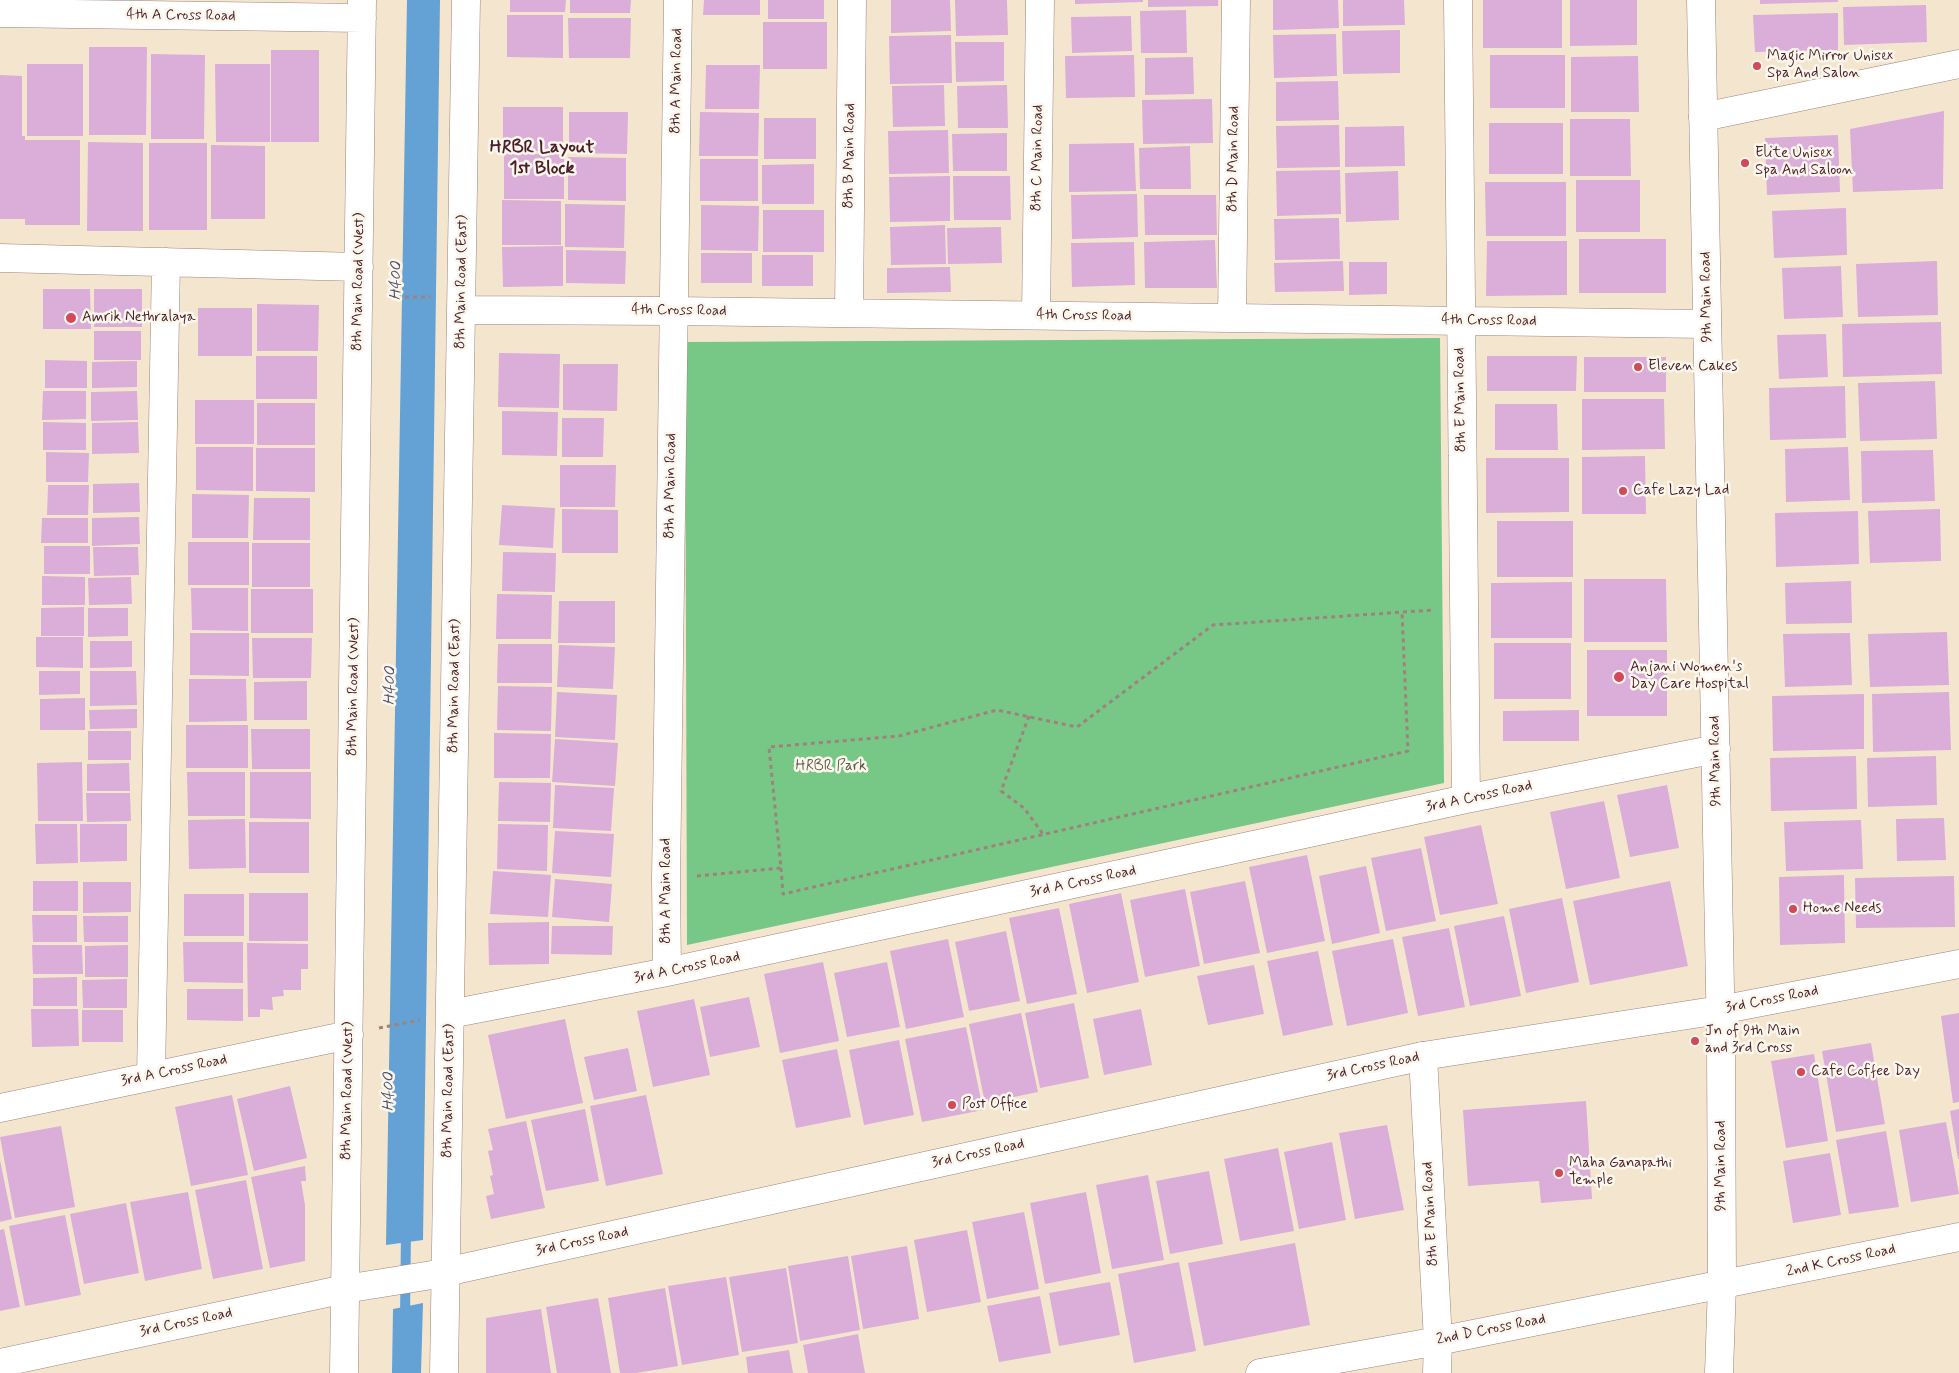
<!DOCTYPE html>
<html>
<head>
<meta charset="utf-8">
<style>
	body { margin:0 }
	canvas { display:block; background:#f4e6ce }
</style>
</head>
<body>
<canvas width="1959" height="1373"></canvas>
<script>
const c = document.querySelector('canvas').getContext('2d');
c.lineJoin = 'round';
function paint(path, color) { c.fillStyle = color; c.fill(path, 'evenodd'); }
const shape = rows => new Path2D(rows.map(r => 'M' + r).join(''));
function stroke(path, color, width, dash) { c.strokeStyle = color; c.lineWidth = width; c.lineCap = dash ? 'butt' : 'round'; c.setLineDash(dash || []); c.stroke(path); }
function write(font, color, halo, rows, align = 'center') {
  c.font = font + ' Mynerve,sans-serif'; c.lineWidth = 5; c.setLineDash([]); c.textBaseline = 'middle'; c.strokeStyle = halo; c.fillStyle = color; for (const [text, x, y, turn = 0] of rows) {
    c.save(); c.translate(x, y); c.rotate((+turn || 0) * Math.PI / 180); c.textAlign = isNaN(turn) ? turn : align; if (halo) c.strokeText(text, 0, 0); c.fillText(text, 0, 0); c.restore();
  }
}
paint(shape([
	[1440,338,1444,783,687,945,685,342]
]), '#77c787');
paint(shape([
	[407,0,440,0,423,1240,386,1245],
	[423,1303,421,1373,392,1373,393,1309]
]), '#64a1d5');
stroke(shape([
	[405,1320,406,1229]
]), '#64a1d5', 10);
paint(shape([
	[510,0,566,0,565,12,510,12],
	[570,0,631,0,630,13,570,13],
	[704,0,760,0,760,15,703,15],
	[768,0,824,0,824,19,768,19],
	[891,0,950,0,951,31,891,33],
	[955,0,1007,0,1008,35,956,36],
	[1075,0,1143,0,1143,2,1075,4],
	[1148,0,1218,0,1218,6,1148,7],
	[1273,0,1338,0,1339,28,1273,30],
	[1343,0,1404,0,1405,25,1343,26],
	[1483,0,1562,0,1562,48,1483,48],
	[1570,0,1637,0,1637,45,1570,46],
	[1760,0,1838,0,1838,2,1760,4],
	[1926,5,1927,42,1844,45,1843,7],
	[1186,10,1187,53,1141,53,1140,11],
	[1838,13,1838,50,1755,52,1753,15],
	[507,15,563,15,563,58,507,57],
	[1131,16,1132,51,1072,53,1071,17],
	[568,18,631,18,630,58,569,58],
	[763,22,827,22,827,69,763,69],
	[1400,30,1400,73,1343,74,1342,31],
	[1336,34,1337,76,1274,78,1273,35],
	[951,35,952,83,890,84,889,36],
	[955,42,1004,42,1004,81,956,82],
	[89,47,147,47,146,135,89,135],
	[271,50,319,50,319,142,271,142],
	[151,54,205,55,204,139,151,139],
	[1134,55,1135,97,1066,98,1065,56],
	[1490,55,1565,55,1565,108,1490,108],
	[1638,56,1639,112,1571,112,1571,57],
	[1193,57,1194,94,1145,95,1145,58],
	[27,64,83,64,83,136,27,136],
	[215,64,270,64,270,142,216,142],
	[706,65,760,65,759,109,705,109],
	[0,75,22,76,22,136,25,136,25,140,80,140,80,225,25,225,25,219,0,219],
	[1338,81,1339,120,1276,121,1276,82],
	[944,85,945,126,893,127,892,86],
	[1007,85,1008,128,958,128,957,86],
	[1212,99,1213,143,1143,144,1142,100],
	[503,107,563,107,563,151,503,151],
	[1944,111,1943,189,1853,192,1850,129],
	[569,112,628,112,627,154,569,153],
	[700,112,759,113,758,156,699,156],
	[764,118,816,118,816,159,764,159],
	[1570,119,1630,119,1631,176,1570,176],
	[1489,123,1563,123,1563,174,1489,174],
	[1339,125,1340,167,1277,168,1276,126],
	[1404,126,1405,166,1345,167,1345,127],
	[948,130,949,173,889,174,888,131],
	[1007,133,1007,171,953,171,952,134],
	[1838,135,1840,192,1767,195,1765,138],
	[88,142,143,143,143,231,87,231],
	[149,143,207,143,207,230,149,230],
	[1134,143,1136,191,1069,192,1069,144],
	[211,145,265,146,265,219,211,219],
	[1190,146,1191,189,1140,189,1139,148],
	[504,154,564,154,564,199,504,199],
	[568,157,626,158,626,201,568,200],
	[700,159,758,159,758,201,700,201],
	[814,164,814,204,762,204,762,165],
	[1340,170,1341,214,1277,216,1276,171],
	[1398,171,1399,220,1346,222,1345,173],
	[950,176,950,221,890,222,889,177],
	[953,176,1010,176,1011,220,954,220],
	[1576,180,1640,180,1640,232,1576,232],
	[1485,182,1566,182,1566,236,1486,236],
	[1137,194,1138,237,1072,239,1071,195],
	[1144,195,1216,195,1217,235,1145,235],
	[502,200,561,201,561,245,502,245],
	[565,204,625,205,624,248,565,247],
	[701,205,759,206,758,251,701,250],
	[1846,208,1847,255,1774,258,1772,211],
	[763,210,824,210,824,252,763,252],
	[1339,218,1340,259,1275,260,1274,219],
	[945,225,946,264,891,265,890,227],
	[1001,227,1002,263,948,264,947,228],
	[1579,239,1666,239,1666,293,1579,293],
	[1215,240,1217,288,1145,288,1144,242],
	[1487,241,1567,241,1567,295,1486,296],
	[1134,242,1135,285,1072,287,1071,243],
	[563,246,563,286,503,287,502,247],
	[566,250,626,251,625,284,566,283],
	[701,253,752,253,752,283,701,283],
	[762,255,813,255,813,286,762,286],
	[1343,261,1344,291,1275,292,1274,263],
	[1937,261,1938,315,1858,317,1856,264],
	[1349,262,1387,262,1387,294,1349,295],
	[1841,266,1843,317,1784,319,1782,268],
	[950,267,951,292,887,293,887,268],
	[43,289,90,289,91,329,43,329],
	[94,289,142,289,142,327,94,327],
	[257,304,319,305,318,351,257,351],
	[198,308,252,308,252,356,198,356],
	[1941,322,1942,374,1843,377,1842,324],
	[94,331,141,331,141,360,94,360],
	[1826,334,1828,377,1779,379,1777,335],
	[499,353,560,354,559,408,498,407],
	[256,356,317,356,317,399,256,399],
	[1487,356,1577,356,1576,391,1487,391],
	[1584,357,1666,357,1666,392,1584,392],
	[45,360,87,361,87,388,45,388],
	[137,361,137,387,92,388,92,362],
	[563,364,618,364,617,411,563,410],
	[1935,381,1937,439,1860,441,1858,383],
	[1845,386,1846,438,1770,440,1769,388],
	[43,391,86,391,86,419,42,420],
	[137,391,138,420,91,421,91,392],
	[1582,399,1664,399,1665,449,1582,450],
	[195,400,254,400,254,444,195,444],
	[257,403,315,403,315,445,257,445],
	[1495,404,1557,404,1558,450,1495,450],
	[502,411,558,412,557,456,502,455],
	[562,418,604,418,603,457,562,457],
	[43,422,86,423,86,450,43,450],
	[138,422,139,453,92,454,92,423],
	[196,447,253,447,253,491,196,490],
	[1848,447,1850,500,1786,502,1785,449],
	[256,448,315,448,315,492,256,491],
	[1933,450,1935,501,1862,503,1861,451],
	[46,452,89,453,88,482,46,482],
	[1645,456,1646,514,1582,514,1582,457],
	[1486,458,1569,458,1569,512,1486,513],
	[560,465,616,465,615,507,560,507],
	[139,483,140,512,93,513,93,484],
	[48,485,89,485,88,515,47,515],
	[192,494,249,495,248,538,192,538],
	[254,498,310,498,310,540,253,540],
	[502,505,555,508,553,548,499,545],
	[562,509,618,510,618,553,562,553],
	[1940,509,1941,561,1870,563,1868,511],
	[1858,511,1859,564,1776,567,1775,513],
	[139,517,140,544,92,546,92,518],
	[42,518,88,518,88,543,41,543],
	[1497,521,1573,521,1573,577,1497,577],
	[188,542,249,542,249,585,188,585],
	[252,543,310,543,310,587,252,587],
	[44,546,90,546,90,574,44,574],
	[93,547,138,547,139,575,94,576],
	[503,552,556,553,555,592,502,591],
	[42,576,85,577,85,605,42,605],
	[131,577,132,604,89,605,88,578],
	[1584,579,1666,579,1667,642,1584,642],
	[1851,581,1852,623,1786,624,1785,583],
	[1572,582,1572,638,1491,638,1491,583],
	[191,588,248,588,248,631,192,630],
	[251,589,313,589,313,633,251,633],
	[497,594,552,595,551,639,496,639],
	[559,601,615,601,615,643,558,643],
	[84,607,84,636,41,636,41,608],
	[88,608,128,608,128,636,88,637],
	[1947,632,1949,685,1870,687,1868,634],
	[190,633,249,633,249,676,190,675],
	[1850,633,1852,685,1785,687,1783,634],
	[36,637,83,637,83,668,36,667],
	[252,638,312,638,311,678,253,678],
	[90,641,132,641,132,667,90,668],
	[1494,643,1571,643,1571,699,1494,699],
	[498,644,552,644,552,683,497,683],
	[559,645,615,647,613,689,557,687],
	[1587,650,1667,650,1667,716,1587,716],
	[39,671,80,671,80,694,39,695],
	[90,671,136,671,137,705,90,706],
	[189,679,246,679,247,721,189,722],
	[307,681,307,720,254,720,254,682],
	[498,686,552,687,551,731,497,730],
	[557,692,617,695,615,740,555,737],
	[1949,692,1951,750,1873,752,1872,694],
	[1864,694,1864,749,1773,751,1772,696],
	[85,698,85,730,40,730,40,699],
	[137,709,137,728,90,729,89,710],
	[1579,710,1579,741,1503,741,1503,711],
	[186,725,248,725,248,768,186,768],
	[251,729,310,729,310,769,252,769],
	[88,731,131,731,131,760,88,760],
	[494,733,551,734,550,778,494,778],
	[555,739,618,743,615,786,552,782],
	[1856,756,1857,809,1771,811,1770,758],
	[1936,756,1937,805,1868,807,1867,758],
	[82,762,83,821,38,821,37,763],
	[129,763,130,791,87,791,87,764],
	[187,772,245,772,245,816,188,816],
	[250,772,311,772,311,819,250,818],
	[499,782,551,783,550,822,498,821],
	[555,785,614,788,611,831,553,828],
	[1667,785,1679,848,1630,857,1617,795],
	[86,793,130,793,131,821,87,822],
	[1604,801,1620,878,1566,889,1550,812],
	[1944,818,1946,860,1897,861,1896,819],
	[245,819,246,868,189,869,188,820],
	[1861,820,1863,869,1786,871,1784,822],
	[249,822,309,822,309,873,249,873],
	[35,824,77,824,78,863,36,864],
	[80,824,127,824,127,861,80,862],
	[498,824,548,825,547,871,497,869],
	[1481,825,1498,904,1440,915,1424,837],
	[555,831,614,834,611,877,552,873],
	[1421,848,1436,921,1386,931,1371,858],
	[1307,855,1325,941,1267,953,1249,867],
	[1366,866,1380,933,1332,944,1319,876],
	[493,871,551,875,548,917,490,914],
	[1844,875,1845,943,1780,945,1779,877],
	[1954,876,1955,927,1856,928,1855,878],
	[555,879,612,884,609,922,552,917],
	[33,881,78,881,78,911,33,911],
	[1245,881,1260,953,1204,964,1190,892],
	[1670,881,1688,966,1590,985,1573,901],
	[83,882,131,882,131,912,83,913],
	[1185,889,1200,966,1145,977,1130,900],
	[249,893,308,893,308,941,249,941],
	[1121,893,1139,982,1087,993,1069,904],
	[184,894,244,894,244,936,184,936],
	[1562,898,1579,982,1526,993,1509,909],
	[1059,908,1077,994,1027,1004,1009,918],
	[32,915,77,915,77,942,33,942],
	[83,916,128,916,128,942,84,942],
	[1504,916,1521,996,1470,1006,1454,926],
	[549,922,549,964,489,965,488,923],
	[552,926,613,926,612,955,551,954],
	[1449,928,1465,1007,1418,1016,1402,937],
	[1006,931,1020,1001,969,1011,955,942],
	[948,939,964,1017,906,1029,890,951],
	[1393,939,1408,1013,1347,1026,1332,951],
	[183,942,243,942,243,983,184,982],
	[247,943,308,944,308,969,301,969,301,990,283,990,284,996,272,997,273,1010,260,1009,260,1017,248,1017],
	[32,945,82,945,83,974,33,974],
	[128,945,128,977,85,977,85,946],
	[1318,951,1333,1025,1283,1036,1267,961],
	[823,962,839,1041,780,1053,764,974],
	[887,962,900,1027,847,1037,834,973],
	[1254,965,1264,1014,1208,1025,1197,976],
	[77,977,77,1006,33,1006,33,978],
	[127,979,127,1008,83,1008,82,980],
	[187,989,243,989,243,1021,187,1020],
	[749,997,760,1047,710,1057,700,1007],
	[694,999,710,1075,653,1087,637,1011],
	[1074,1003,1089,1078,1040,1088,1025,1013],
	[31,1009,78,1009,79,1046,32,1047],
	[1141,1009,1152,1065,1104,1075,1093,1019],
	[82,1010,123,1010,123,1042,82,1042],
	[1021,1013,1038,1092,985,1103,969,1024],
	[1959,1013,1959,1102,1953,1103,1941,1016],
	[565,1019,583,1103,506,1119,488,1035],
	[966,1027,983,1110,922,1122,905,1039],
	[899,1040,914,1115,864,1125,849,1050],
	[1871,1043,1885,1124,1836,1132,1822,1051],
	[628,1048,637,1091,594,1100,584,1057],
	[837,1049,851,1117,796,1128,782,1060],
	[1814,1054,1828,1141,1786,1148,1771,1061],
	[290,1086,307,1158,254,1171,237,1099],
	[232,1095,248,1175,191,1186,175,1107],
	[646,1095,663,1174,606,1186,590,1106],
	[1586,1101,1592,1199,1541,1203,1539,1181,1468,1186,1463,1110],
	[585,1109,599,1181,546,1191,531,1120],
	[1959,1109,1959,1159,1958,1159,1950,1111],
	[526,1121,545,1208,491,1219,486,1196,494,1194,490,1176,493,1175,488,1151,493,1150,488,1129],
	[1946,1122,1959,1194,1911,1202,1899,1130],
	[1387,1125,1404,1210,1355,1219,1339,1133],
	[61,1126,75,1207,15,1218,0,1137],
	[1886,1131,1899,1207,1849,1214,1836,1140],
	[1332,1142,1346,1220,1299,1229,1284,1152],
	[1278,1148,1294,1231,1240,1241,1224,1159],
	[1830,1153,1841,1215,1793,1223,1783,1161],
	[0,1160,12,1219,0,1222],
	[305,1166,306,1181,301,1181,305,1205,305,1261,270,1268,251,1177],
	[1209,1171,1223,1244,1170,1254,1156,1181],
	[1148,1175,1164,1260,1112,1269,1096,1185],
	[246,1180,263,1269,213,1279,195,1190],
	[188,1192,202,1269,145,1281,130,1202],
	[1086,1192,1101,1273,1045,1284,1030,1203],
	[126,1203,139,1273,84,1284,70,1214],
	[1024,1212,1039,1289,987,1299,972,1222],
	[65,1215,81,1295,25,1306,9,1226],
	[4,1229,20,1307,0,1311,0,1230],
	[967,1230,981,1302,927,1312,914,1240],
	[1295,1243,1310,1325,1204,1346,1188,1263],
	[907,1246,919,1319,863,1329,851,1256],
	[848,1256,860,1330,800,1341,788,1266],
	[1179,1262,1196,1351,1134,1363,1118,1274],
	[786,1268,798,1343,742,1352,729,1277],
	[726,1277,739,1355,682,1365,668,1286],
	[1110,1282,1120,1335,1059,1346,1049,1293],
	[665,1288,678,1366,636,1373,620,1373,608,1298],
	[1040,1296,1051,1353,999,1362,987,1306],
	[598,1298,611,1373,557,1373,546,1307],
	[541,1309,551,1373,486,1373,486,1318],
	[858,1334,865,1373,808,1373,803,1345],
	[789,1350,793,1373,748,1373,746,1357]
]), '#dbadd9');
const minor = shape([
	[1458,0,1466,799],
	[0,13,362,18],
	[1703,117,1959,64],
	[0,258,359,267],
	[461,310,673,311,1707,324],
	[849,313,852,0],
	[1036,315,1040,0],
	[1232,317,1236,0],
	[667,972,666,879,678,0],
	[450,1014,667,972,1466,799,1716,749],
	[1423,1056,1438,1341,1437,1373],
	[151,1076,166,262],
	[0,1108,349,1035],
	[344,1373,362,0],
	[444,1373,466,0],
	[1260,1373,1438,1341,1959,1237]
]);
const tertiary = shape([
	[1701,0,1721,1040,1722,1285,1719,1373],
	[0,1363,345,1289,432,1275,1423,1056,1720,1010,1959,964]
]);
stroke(minor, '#9f827c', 29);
stroke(tertiary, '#9f827c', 29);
stroke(shape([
	[389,297,431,297],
	[1029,716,1001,791,1024,808,1043,834],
	[781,868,783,894,1408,751,1402,612],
	[697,876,781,868,769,747,899,736,997,710,1077,727,1213,625,1433,610],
	[379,1028,420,1020]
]), '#9f827c', 3, [4, 4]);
stroke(minor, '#fff', 28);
stroke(tertiary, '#fff', 28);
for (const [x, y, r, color] of [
	[1757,66,5,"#d1495b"],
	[1745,163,5,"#d1495b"],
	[71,318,6,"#d1495b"],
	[1638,367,5,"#d1495b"],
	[1623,491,5,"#d1495b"],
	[1619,677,6,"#d1495b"],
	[1793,909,5,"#d1495b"],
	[1695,1041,5,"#d1495b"],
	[1801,1072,5,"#d1495b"],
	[952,1105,5,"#d1495b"],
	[1559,1173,5,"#d1495b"]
]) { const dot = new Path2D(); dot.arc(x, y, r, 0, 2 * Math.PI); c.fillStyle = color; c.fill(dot); stroke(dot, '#fbf7ec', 2); }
write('15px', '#4a1f2b', '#fbf7ec', [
	["4th A Cross Road",181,16,1],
	["8th A Main Road",677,81,-89],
	["8th B Main Road",850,156,-89],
	["8th C Main Road",1038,158,-89],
	["8th D Main Road",1234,159,-89],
	["8th Main Road (West)",359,282,-89],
	["8th Main Road (East)",462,282,-89],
	["9th Main Road",1707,297,-91],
	["4th Cross Road",679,311,1],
	["4th Cross Road",1084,316,1],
	["4th Cross Road",1489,321,1],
	["8th E Main Road",1461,400,-91],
	["8th A Main Road",671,486,-89],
	["8th Main Road (East)",455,686,-89],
	["8th Main Road (West)",354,687,-89],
	["9th Main Road",1716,761,-91],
	["3rd A Cross Road",1479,797,-12],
	["3rd A Cross Road",1083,882,-12],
	["8th A Main Road",667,891,-90],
	["3rd A Cross Road",687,968,-12],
	["3rd Cross Road",1772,1000,-11],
	["3rd Cross Road",1373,1067,-12],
	["3rd A Cross Road",174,1071,-12],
	["8th Main Road (West)",348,1091,-89],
	["8th Main Road (East)",449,1091,-89],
	["3rd Cross Road",978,1154,-12],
	["9th Main Road",1722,1166,-90],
	["8th E Main Road",1431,1214,-93],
	["3rd Cross Road",582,1242,-12],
	["2nd K Cross Road",1841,1261,-12],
	["3rd Cross Road",186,1323,-12],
	["2nd D Cross Road",1491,1330,-11]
]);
write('15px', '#4a1f2b', '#fbf7ec', [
	["Magic Mirror Unisex",1767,57],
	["Spa And Salon",1767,74],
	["Elite Unisex",1755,154],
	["Spa And Saloon",1755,171],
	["Amrik Nethralaya",82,318],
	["Eleven Cakes",1648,367],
	["Cafe Lazy Lad",1633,491],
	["Anjani Women's",1630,668],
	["Day Care Hospital",1630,685],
	["Home Needs",1803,909],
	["Jn of 9th Main",1705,1032],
	["and 3rd Cross",1705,1049],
	["Cafe Coffee Day",1811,1072],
	["Post Office",962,1105],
	["Maha Ganapathi",1569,1164],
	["Temple",1569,1181]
], 'left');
write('15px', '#5a5a4b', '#fbf7ec', [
	["HRBR Park",831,767]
]);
write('italic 16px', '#54536f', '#fbf7ec', [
	["H400",397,281,-89],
	["H400",391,686,-89],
	["H400",390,1092,-90]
]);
write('bold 18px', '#4a1f2b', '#fbf7ec', [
	["HRBR Layout",542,148],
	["1st Block",542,169]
]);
</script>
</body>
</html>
